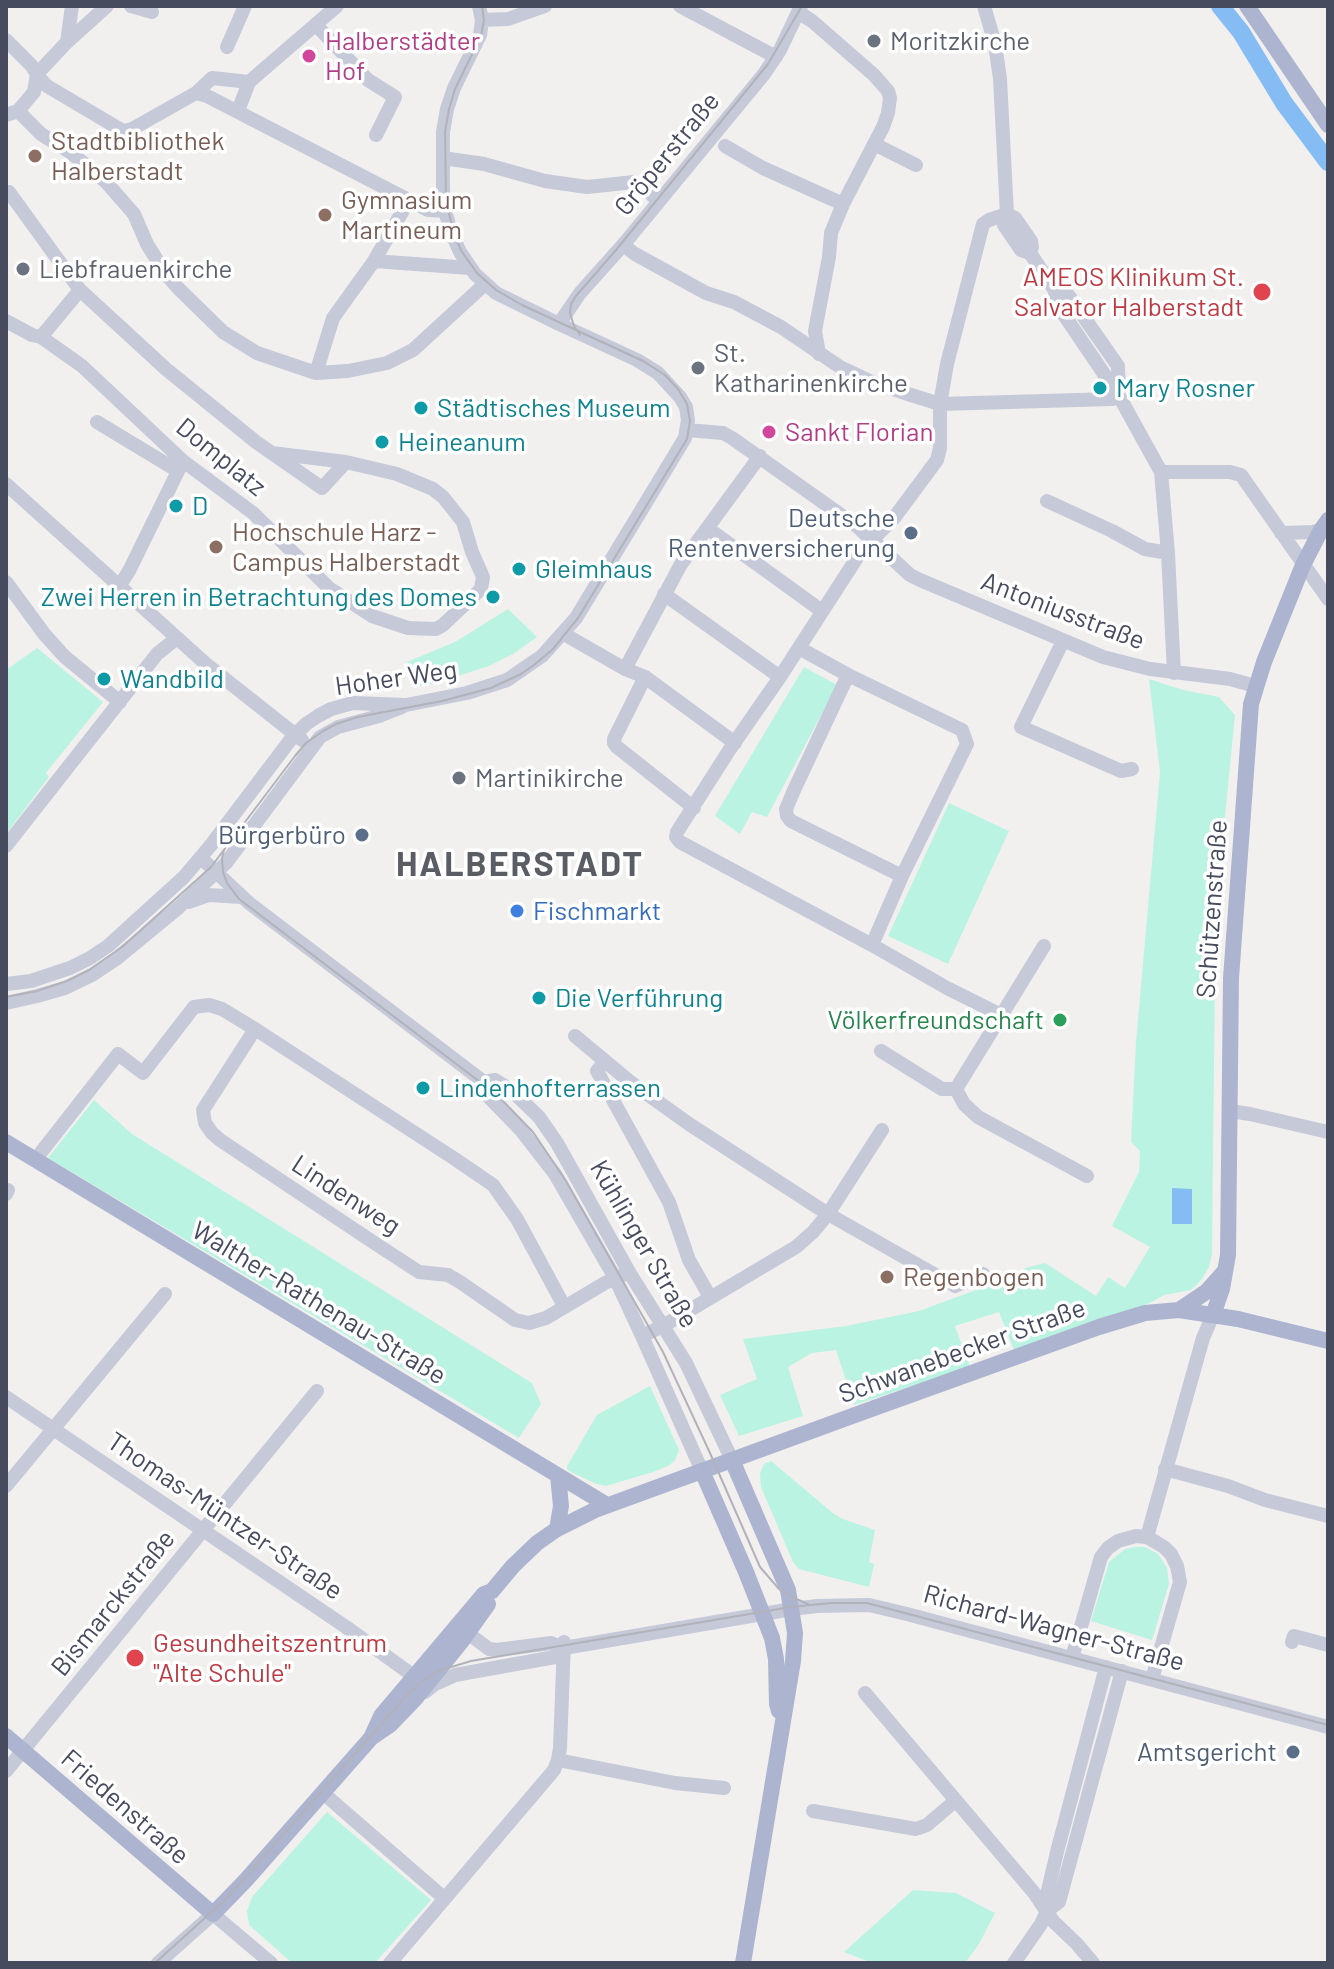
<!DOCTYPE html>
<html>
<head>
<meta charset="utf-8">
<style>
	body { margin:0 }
	#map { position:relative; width:1334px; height:1969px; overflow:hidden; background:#f2f0ef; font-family:Barlow,sans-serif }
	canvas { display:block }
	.frame { position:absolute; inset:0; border:8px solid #464b5e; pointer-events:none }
</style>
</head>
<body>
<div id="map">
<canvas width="1334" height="1969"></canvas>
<div class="frame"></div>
</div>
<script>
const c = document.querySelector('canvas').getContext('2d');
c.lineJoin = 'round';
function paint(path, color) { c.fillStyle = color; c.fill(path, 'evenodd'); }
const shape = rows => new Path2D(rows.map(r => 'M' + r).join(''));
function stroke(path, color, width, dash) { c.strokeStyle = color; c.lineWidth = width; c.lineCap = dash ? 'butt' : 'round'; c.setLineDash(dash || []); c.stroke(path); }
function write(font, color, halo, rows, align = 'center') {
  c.font = font + ' Barlow,sans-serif'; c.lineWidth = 7; c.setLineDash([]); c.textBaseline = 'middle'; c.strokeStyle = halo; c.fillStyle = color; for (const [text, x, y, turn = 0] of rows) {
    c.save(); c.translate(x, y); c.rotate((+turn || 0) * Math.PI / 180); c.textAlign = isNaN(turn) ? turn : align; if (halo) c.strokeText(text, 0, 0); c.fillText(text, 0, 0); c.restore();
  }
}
paint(shape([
	[508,609,537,637,513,654,489,666,436,683,413,687,407,662,455,642],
	[37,648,103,702,46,773,49,777,6,834,6,670],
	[804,667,837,685,767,817,752,812,740,834,715,816],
	[1149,679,1183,690,1219,697,1235,715,1222,847,1215,972,1212,1254,1209,1267,1202,1279,1191,1290,1164,1295,1150,1303,1082,1325,1014,1350,999,1312,955,1326,970,1367,854,1405,836,1350,812,1353,788,1367,803,1416,739,1436,720,1395,757,1379,743,1339,846,1326,919,1311,992,1284,1005,1288,1025,1268,1045,1263,1096,1296,1108,1277,1125,1288,1150,1247,1112,1226,1139,1172,1140,1151,1131,1142,1136,1042,1160,772],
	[949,803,1009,831,948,964,888,936],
	[94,1100,132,1134,532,1383,541,1404,519,1438,48,1158],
	[650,1386,679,1450,675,1460,668,1466,653,1472,606,1486,596,1484,567,1470,567,1466,597,1415],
	[771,1461,834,1514,843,1519,875,1530,869,1562,874,1564,869,1587,799,1569,793,1562,761,1487,760,1473,764,1464],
	[1135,1547,1145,1547,1158,1554,1167,1568,1169,1584,1152,1640,1091,1621,1109,1562,1125,1549],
	[327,1812,431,1900,375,1963,292,1963,249,1925,247,1911,252,1897],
	[913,1890,956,1893,995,1913,979,1944,965,1963,867,1963,867,1961,844,1952]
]), '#baf3e1');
paint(shape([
	[1172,1188,1192,1189,1192,1224,1172,1224]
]), '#84bcf3');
stroke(shape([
	[1220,6,1241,32,1284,103,1328,162]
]), '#84bcf3', 18);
stroke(shape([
	[131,6,152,12],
	[680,6,776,57],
	[984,6,995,44,1000,79,1007,214,989,220,983,224,947,364,940,404,940,448,937,460,894,518,862,550,780,677,730,749,677,832,676,837,680,842,872,945,947,988,1001,1015],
	[798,12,812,21,874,75,888,91,890,98,888,113,883,127,843,204,831,233,829,257,815,331,819,354],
	[482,20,508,19,545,6],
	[316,25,368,80,395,97,376,135],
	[6,40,31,65,42,81,47,86,123,131,132,129,196,93,212,78,249,82],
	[67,42,72,6],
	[227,47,245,6],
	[37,74,67,42,107,6],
	[196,93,207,96,428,210,445,211],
	[18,111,41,134,70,152,105,181,134,214,147,244,165,273,177,287,223,332,257,353,316,373,348,371,387,363,413,350,485,284],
	[238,111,249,82,337,6],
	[6,115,18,111,34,92,37,74],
	[874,144,916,165],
	[725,146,763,168,843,204],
	[443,158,484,164,545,181,587,187,634,182,646,189,658,201],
	[9,192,80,290,166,369,256,442,322,488,346,462],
	[623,245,635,254,706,293,734,302,781,327,840,367,872,382,911,395,940,404,1112,399,1119,396,1161,472,1168,553,1174,673],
	[1030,253,1032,247,1031,241,1015,218,1007,214,1004,225,1021,250,1030,253,1056,292,1064,292,1069,296,1118,366,1119,396,1054,300,1056,292],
	[374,261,470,268],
	[6,321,32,335,41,337,82,366,183,461,253,513,329,588,372,616,408,628,436,629,443,625,481,589,483,577,472,552,463,522,443,497,433,489,397,474,346,462,272,453],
	[559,324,580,293,623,245,764,74,780,50,801,6],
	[41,337,80,290],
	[316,373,333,318,374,261,409,200],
	[97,422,178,471],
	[687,430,723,433,732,438,858,527,910,575,920,580,1103,657,1150,669,1230,679,1255,686],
	[1161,472,1230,472,1241,475,1328,599],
	[6,484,206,664,302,740],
	[1047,501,1112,531,1145,549,1168,553],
	[707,528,822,611],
	[1281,533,1312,532,1321,530],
	[6,582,45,635,65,657,120,702],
	[120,585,129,571,183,461],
	[664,594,780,677],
	[564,634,625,669],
	[1063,641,1021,727,1121,771,1132,769],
	[799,648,848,675,962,730,967,744,902,876,872,945],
	[848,675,795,788,786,809,787,816,791,821,902,876],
	[645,677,735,743],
	[694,808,617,747,614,743,614,739,645,677,625,669,681,564,760,456],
	[6,846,157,654,177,638],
	[201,858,249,903,484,1082,495,1080,511,1090,539,1117,557,1143,629,1272,686,1363,732,1460],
	[189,902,209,895,241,897],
	[1044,946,956,1089,964,1104,978,1117,1087,1176],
	[6,984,31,981,70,968,90,958,108,946,184,877,211,845,291,739,306,724,318,716,331,709,353,703,406,705,467,693,507,680,542,656,576,618,685,438,688,420,686,407,680,397,658,373,637,360,559,324,496,293,475,274,460,252,452,234,445,211,443,189,443,132,447,109,454,88,480,35,482,20,479,6],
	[6,1003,37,996,65,988,92,975,116,959,178,908,226,863,320,737,338,727,379,716,402,707],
	[255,1029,203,1110,205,1123,212,1133,220,1140,376,1244,419,1272,448,1275,460,1282,515,1320,529,1323,546,1318,605,1283,629,1272],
	[575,1036,629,1081,689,1124,828,1214,955,1286,983,1274],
	[881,1051,942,1089,956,1089],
	[605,1061,597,1071,669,1202,689,1260,710,1297],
	[484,1082,484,1092,520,1129,555,1174,615,1278,642,1336,702,1471],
	[1230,1111,1250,1114,1328,1132],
	[35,1160,118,1054,143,1073,194,1007,209,1005,222,1009,255,1029,455,1159,493,1185,517,1219,564,1306],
	[6,1194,8,1190],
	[642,1336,663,1326,796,1247,813,1232,828,1214,882,1130],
	[6,1397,346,1627,415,1677],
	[1165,1469,1228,1486,1265,1500,1328,1516],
	[6,1486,165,1294],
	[1147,1537,1203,1338,1213,1315],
	[461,1628,489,1649,497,1650,551,1643,564,1648,792,1609,817,1606,869,1605,907,1614,1328,1727],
	[1292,1642,1294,1636,1328,1645],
	[1072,1658,1101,1557,1108,1548,1118,1541,1136,1536,1147,1537,1164,1547,1171,1554,1177,1566,1180,1582,1152,1679],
	[425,1692,435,1684,455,1675,555,1657,564,1648],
	[865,1693,1035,1894,1053,1921,1077,1944,1093,1963],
	[558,1760,675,1783,724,1788],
	[6,1771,317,1391],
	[323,1793,444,1898],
	[813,1811,916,1829,927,1825,955,1801],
	[1047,1911,1048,1890,1058,1848,1106,1667],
	[158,1963,213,1914,271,1963],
	[390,1963,554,1770,558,1760,560,1748,564,1642],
	[1014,1963,1041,1924,1047,1911,1059,1902,1122,1671]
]), '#c5c9d8', 14);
stroke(shape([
	[1247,6,1328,125],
	[6,1142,607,1505],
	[1179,1310,1206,1292,1223,1273],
	[1213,1315,1222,1289,1228,1255,1231,978,1251,704,1264,662,1303,565,1321,530,1328,520],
	[732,1460,788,1590,795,1633,793,1661,743,1963],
	[702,1471,746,1572,772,1638,776,1659,777,1704,779,1711],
	[557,1529,561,1506,558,1476],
	[6,1736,213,1914,246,1880,371,1738,390,1725,415,1699,461,1642,488,1604],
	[371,1738,381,1716,484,1594,492,1591,513,1566,537,1543,557,1529,595,1510,866,1411,1099,1327,1145,1313,1179,1310,1238,1319,1328,1341]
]), '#adb4d0', 16);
stroke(shape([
	[580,335,574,326,570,313,571,304,576,296,616,250,768,64,802,6],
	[224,850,222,858,223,872,227,883,239,899,484,1085,502,1100,533,1132,566,1181,663,1352,710,1453,760,1567,779,1589,794,1598,808,1604],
	[6,997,37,991,67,981,89,970,122,947,211,867,295,756,306,743,323,731,336,724,358,717,442,701,491,688,521,674,534,665,553,649,578,618,687,439,690,421,687,404,678,389,665,375,643,361,522,305,496,290,477,273,462,252,455,237,446,202,445,132,449,109,455,89,481,36,484,20,482,6],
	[155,1963,226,1899,408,1694,421,1682,438,1671,471,1661,791,1607,831,1603,867,1603,1328,1725]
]), '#b1b2ba', 2);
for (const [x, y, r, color] of [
	[874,41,8,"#6b7280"],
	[309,56,8,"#d1479c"],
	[35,156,8,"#8d6e63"],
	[325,215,8,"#8d6e63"],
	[23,269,8,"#6b7280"],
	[1262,292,10,"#e0444e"],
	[698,368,8,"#6b7280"],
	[1100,388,8,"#0f9aa8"],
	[421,408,8,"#0f9aa8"],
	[769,432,8,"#d1479c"],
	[382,442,8,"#0f9aa8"],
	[176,506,8,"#0f9aa8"],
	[911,533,8,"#5c6f8a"],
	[216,547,8,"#8d6e63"],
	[519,569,8,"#0f9aa8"],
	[493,597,8,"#0f9aa8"],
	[104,679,8,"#0f9aa8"],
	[459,778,8,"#6b7280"],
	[362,835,8,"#5c6f8a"],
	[517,911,8,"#3f7fe0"],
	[539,998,8,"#0f9aa8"],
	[1060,1020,8,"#2e9e5b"],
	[423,1088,8,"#0f9aa8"],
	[887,1277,8,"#8d6e63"],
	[135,1658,10,"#e0444e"],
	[1293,1752,8,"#5c6f8a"]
]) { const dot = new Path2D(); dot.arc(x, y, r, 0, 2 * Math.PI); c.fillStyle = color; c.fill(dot); stroke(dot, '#fff', 3); }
write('26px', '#b23c85', '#fff', [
	["Halberstädter",325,41],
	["Hof",325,71],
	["Sankt Florian",785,432]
], 'left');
write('26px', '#5b616d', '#fff', [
	["Moritzkirche",890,41],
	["Liebfrauenkirche",39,269],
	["St.",714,353],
	["Katharinenkirche",714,383],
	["Martinikirche",475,778]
], 'left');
write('26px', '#785e54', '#fff', [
	["Stadtbibliothek",51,141],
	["Halberstadt",51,171],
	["Gymnasium",341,200],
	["Martineum",341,230],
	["Hochschule Harz -",232,532],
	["Campus Halberstadt",232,562],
	["Regenbogen",903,1277]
], 'left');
write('26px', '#464b5e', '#fff', [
	["Gröperstraße",667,154,-51],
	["Domplatz",221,457,39],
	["Antoniusstraße",1063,611,21],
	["Hoher Weg",396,678,-8],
	["Schützenstraße",1212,909,-86],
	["Lindenweg",346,1195,33],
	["Kühlinger Straße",644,1244,60],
	["Walther-Rathenau-Straße",319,1303,31],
	["Schwanebecker Straße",962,1351,-20],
	["Thomas-Müntzer-Straße",225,1516,34],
	["Bismarckstraße",113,1603,-51],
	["Richard-Wagner-Straße",1054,1628,15],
	["Friedenstraße",125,1807,41]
]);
write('26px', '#be3a42', '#fff', [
	["AMEOS Klinikum St.",1244,277],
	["Salvator Halberstadt",1244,307],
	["Gesundheitszentrum",153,1643,"left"],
	["\"Alte Schule\"",153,1673,"left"]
], 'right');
write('26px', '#0d838f', '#fff', [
	["Mary Rosner",1116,388],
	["Städtisches Museum",437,408],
	["Heineanum",398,442],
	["D",192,506],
	["Gleimhaus",535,569],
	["Zwei Herren in Betrachtung des Domes",477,597,"right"],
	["Wandbild",120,679],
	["Die Verführung",555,998],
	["Lindenhofterrassen",439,1088]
], 'left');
write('26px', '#4e5e75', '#fff', [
	["Deutsche",895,518],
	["Rentenversicherung",895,548],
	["Bürgerbüro",346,835],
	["Amtsgericht",1277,1752]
], 'right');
write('26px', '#366cbe', '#fff', [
	["Fischmarkt",533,911]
], 'left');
write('26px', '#27864d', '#fff', [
	["Völkerfreundschaft",1044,1020]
], 'right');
c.letterSpacing = '2px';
write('bold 34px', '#5b5d65', '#fff', [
	["HALBERSTADT",520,865]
]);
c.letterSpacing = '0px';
</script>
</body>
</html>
